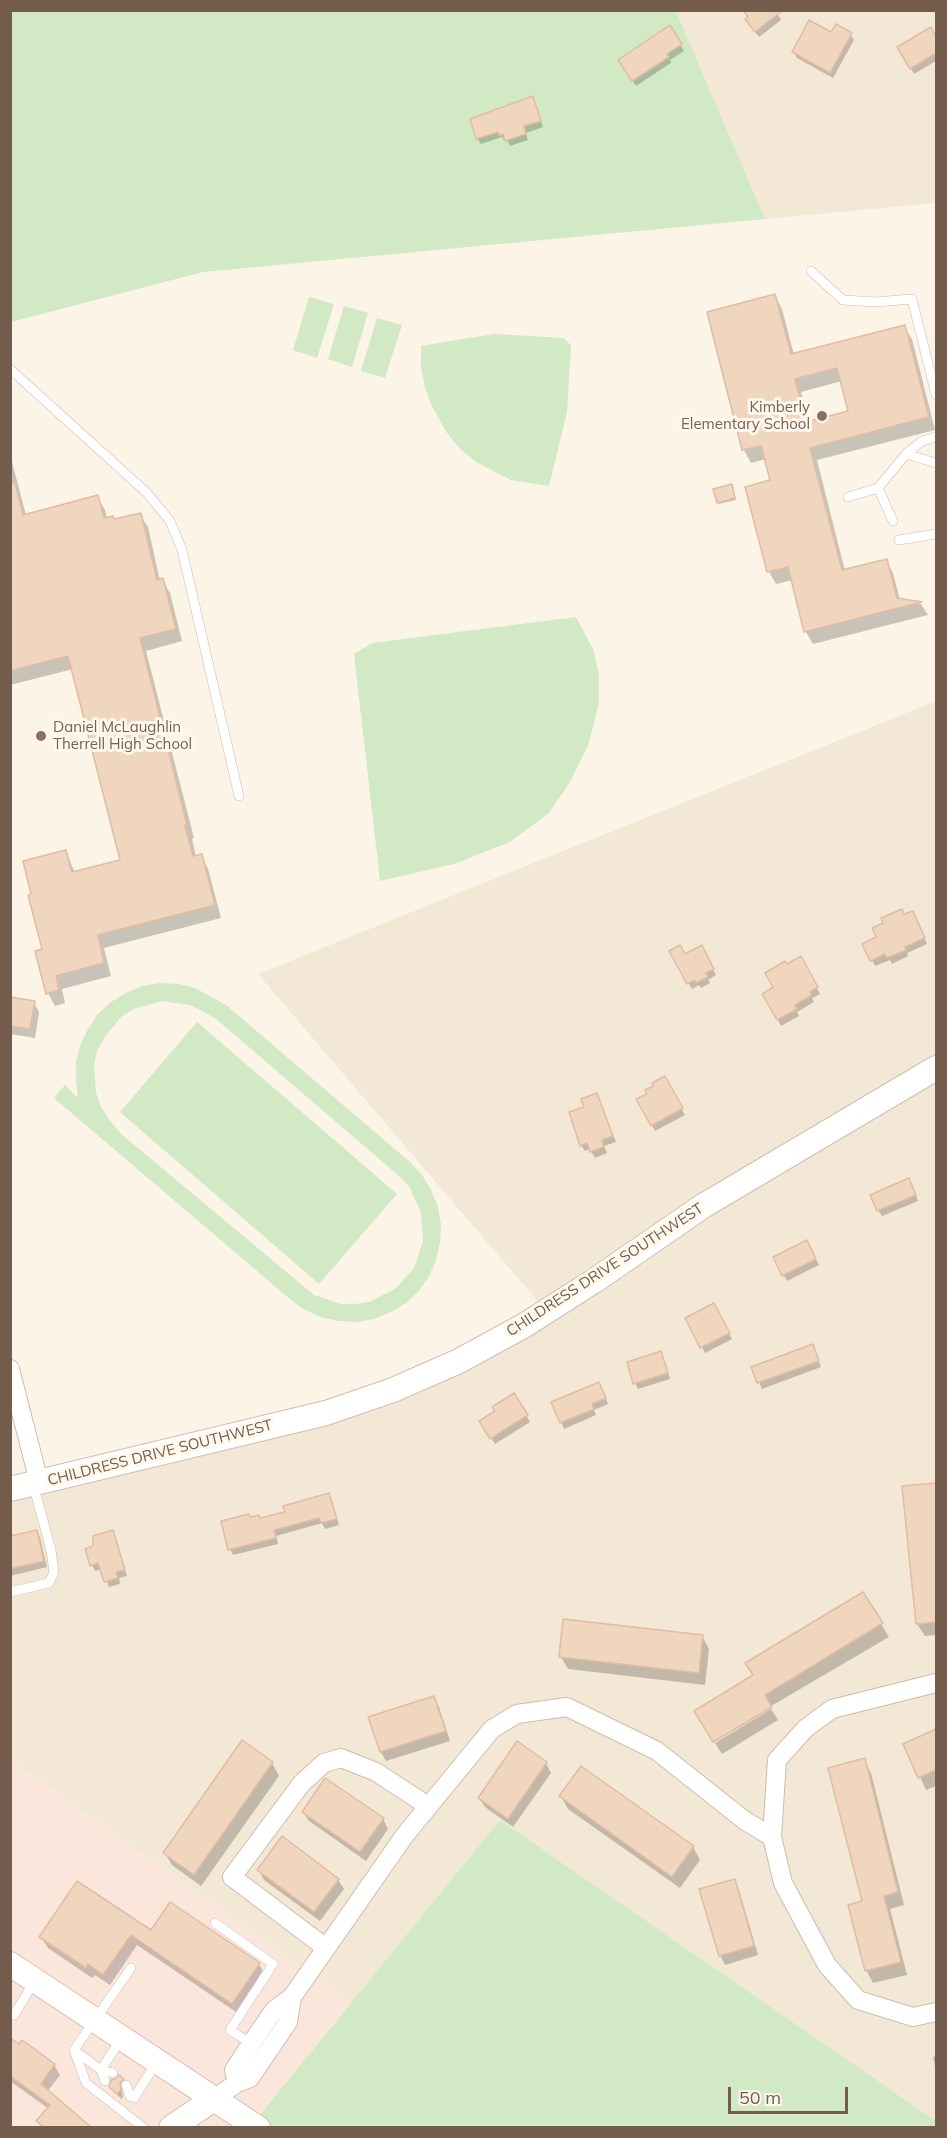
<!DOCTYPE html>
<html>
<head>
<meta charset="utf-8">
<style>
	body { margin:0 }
	#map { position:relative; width:947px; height:2138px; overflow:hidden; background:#fbf4e7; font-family:Mulish,sans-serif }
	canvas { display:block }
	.frame { position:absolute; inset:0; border:12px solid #745c4c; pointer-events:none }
	.scale { position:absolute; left:728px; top:2087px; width:120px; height:27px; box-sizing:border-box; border:3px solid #745c4c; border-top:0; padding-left:8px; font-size:18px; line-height:21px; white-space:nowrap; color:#745c4c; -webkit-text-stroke:4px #fef8ed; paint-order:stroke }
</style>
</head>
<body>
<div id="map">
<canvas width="947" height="2138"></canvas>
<div class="frame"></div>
<div class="scale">50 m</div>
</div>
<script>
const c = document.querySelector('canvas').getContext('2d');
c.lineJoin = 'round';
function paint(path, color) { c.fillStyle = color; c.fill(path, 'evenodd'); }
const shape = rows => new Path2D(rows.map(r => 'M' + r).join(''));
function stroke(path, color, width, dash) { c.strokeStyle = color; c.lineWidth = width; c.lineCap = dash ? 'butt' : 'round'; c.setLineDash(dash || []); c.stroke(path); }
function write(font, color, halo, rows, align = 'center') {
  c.font = font + ' Mulish,sans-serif'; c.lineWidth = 6; c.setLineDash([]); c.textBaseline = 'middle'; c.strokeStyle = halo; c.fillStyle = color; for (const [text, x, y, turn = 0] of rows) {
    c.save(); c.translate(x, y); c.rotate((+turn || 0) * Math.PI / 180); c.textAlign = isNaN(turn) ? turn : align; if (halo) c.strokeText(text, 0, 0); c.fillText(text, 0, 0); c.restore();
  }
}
paint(shape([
	[676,11,936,11,936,203,765,219],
	[936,701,936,2121,500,1820,351,2003,11,1761,11,1490,422,1390,546,1311,258,974]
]), '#f3e7d5');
paint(shape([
	[10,1761,351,2003,249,2127,11,2127]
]), '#fbe6db');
paint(shape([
	[11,11,676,11,765,219,203,272,11,322],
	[309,297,334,304,317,358,293,350],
	[344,306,368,313,352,367,328,359],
	[377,318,402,325,385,378,361,371],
	[494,334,563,338,571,345,567,412,549,486,511,480,476,462,461,450,447,433,431,404,425,388,421,367,421,346],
	[576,617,594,651,599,676,599,703,588,746,570,782,549,813,510,842,454,864,380,881,354,654,372,643],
	[160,983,178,984,195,988,226,1005,410,1162,422,1175,431,1190,438,1207,441,1225,440,1242,436,1260,429,1276,419,1291,406,1303,391,1312,374,1319,357,1322,339,1321,321,1317,305,1310,291,1300,54,1098,65,1085,78,1098,76,1081,76,1063,80,1045,88,1029,98,1014,111,1002,126,993,142,986],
	[162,1001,190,1005,215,1018,399,1176,409,1186,421,1212,423,1241,414,1268,395,1289,369,1302,355,1304,341,1304,314,1295,120,1133,109,1119,101,1107,96,1093,94,1065,97,1051,104,1038,122,1016,134,1009],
	[197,1022,397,1194,319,1284,120,1112],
	[500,1820,936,2121,936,2128,249,2128]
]), '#d2e9c5');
paint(shape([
	[775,10,781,20,759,37,750,25],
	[669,27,684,51,670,60,671,63,636,86,623,66],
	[930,29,936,40,936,61,914,74,899,48],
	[831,34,850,34,854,40,833,78,797,58,794,52],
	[535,104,543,127,526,133,528,140,510,146,507,140,504,141,502,137,481,144,477,138],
	[775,296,782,309,794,355,904,327,912,339,935,430,817,460,845,571,886,560,893,573,900,600,921,604,928,615,813,644,806,632,793,580,776,584,769,572,772,481,766,459,751,463,744,450,709,313],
	[842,381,850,412,809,423,801,392],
	[10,454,26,515,97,497,105,510,107,519,115,521,140,515,148,527,160,581,162,580,170,593,182,641,146,651,194,838,192,839,196,857,201,856,208,869,221,918,104,948,111,976,62,989,65,1003,55,1006,48,993,44,950,66,852,75,873,122,861,73,669,10,685],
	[732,488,736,500,719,504,718,502],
	[904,916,916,918,927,944,907,953,908,956,892,964,890,960,875,966,864,944,878,938],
	[701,947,716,975,708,980,710,983,701,988,699,985,692,989,671,952,685,956],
	[800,958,820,994,812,998,814,1002,797,1012,799,1016,781,1026,764,994,775,988,786,966],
	[10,998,34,1003,39,1012,35,1038,10,1034],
	[664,1078,685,1115,655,1131,638,1100,649,1094],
	[597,1095,616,1142,604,1146,607,1153,595,1158,590,1149,585,1151,581,1145,586,1108],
	[912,1186,918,1201,882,1216,878,1210],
	[807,1242,819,1265,787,1281,775,1258],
	[713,1305,732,1339,705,1353,687,1318],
	[812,1346,821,1367,762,1389,753,1367],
	[663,1359,670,1379,638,1389,635,1383],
	[602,1390,608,1404,594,1410,596,1415,564,1429,553,1402],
	[514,1395,530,1422,495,1444,481,1421,497,1411],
	[936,1484,936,1635,925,1636,917,1624,904,1488],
	[329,1495,339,1525,325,1529,322,1523,276,1536,278,1544,233,1555,230,1549,250,1518,261,1520,287,1514],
	[36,1531,40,1537,47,1567,10,1576,10,1537],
	[113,1532,127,1576,119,1578,120,1584,109,1587,102,1569,95,1571,92,1565,95,1547],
	[863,1594,889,1637,713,1740,755,1676],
	[702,1636,709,1649,705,1685,568,1669,561,1657],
	[434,1698,439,1707,450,1741,386,1761,381,1752,370,1718],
	[771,1709,778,1720,722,1754,715,1743],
	[936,1731,936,1786,926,1790,905,1744],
	[864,1760,871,1773,904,1905,890,1909,907,1975,873,1983,866,1970,863,1902],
	[272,1763,279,1776,201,1886,172,1865,165,1853],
	[546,1763,551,1773,513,1827,485,1807,479,1798],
	[561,1796,693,1847,700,1860,680,1888,568,1809],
	[303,1812,383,1819,388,1829,366,1861,309,1821],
	[259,1870,338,1880,344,1889,320,1921,264,1880],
	[734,1881,739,1890,758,1955,725,1965,720,1955],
	[151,1932,259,1964,265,1975,239,2014,137,1945,110,1985,95,1975,92,1978,48,1948,41,1937],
	[22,2042,54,2065,60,2075,47,2092,88,2128,42,2128,38,2121,49,2109,10,2081,10,2050,19,2046],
	[936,2056,936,2072,933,2057],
	[123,2080,126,2086,122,2090,123,2097,121,2099,110,2086]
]), '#0003');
const building = shape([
	[743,10,783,10,755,32,745,19,748,17,743,10],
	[809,20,831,32,836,24,852,33,830,73,792,52,809,20],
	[670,25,682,44,667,54,669,57,632,81,618,60,670,25],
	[931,27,936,37,936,53,910,69,897,47,931,27],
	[533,96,541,121,524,126,526,134,505,141,503,134,499,135,498,132,476,139,470,119,533,96],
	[775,294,791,354,905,325,929,417,810,448,842,570,887,559,897,598,922,602,804,632,788,567,767,572,745,487,770,480,761,446,742,450,707,312,775,294],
	[837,368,848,411,806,422,795,379,837,368],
	[10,483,15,483,23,515,98,495,104,518,113,516,114,519,141,513,157,580,163,578,176,629,140,638,187,825,185,826,193,856,202,854,215,905,98,935,104,963,56,976,59,990,46,994,35,951,42,949,28,895,31,894,23,861,66,850,72,872,120,860,68,656,10,671,10,483],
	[732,484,735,498,717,503,713,489,732,484],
	[902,909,904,914,913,911,925,938,905,947,906,950,887,958,885,954,870,961,862,944,876,937,872,928,883,923,881,918,902,909],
	[680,945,685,954,702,945,714,969,706,973,708,977,696,983,695,980,687,984,669,951,680,945],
	[801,956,818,987,810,992,812,995,795,1005,797,1009,777,1020,762,994,773,987,765,973,785,961,787,964,801,956],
	[10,997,35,1001,30,1029,10,1026,10,997],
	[665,1076,683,1108,651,1126,636,1099,647,1094,645,1090,653,1086,652,1083,665,1076],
	[597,1093,613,1136,602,1140,604,1147,590,1152,587,1143,580,1146,569,1112,584,1107,581,1099,597,1093],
	[909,1178,916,1195,877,1211,870,1195,909,1178],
	[807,1240,816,1259,782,1276,773,1257,807,1240],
	[714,1303,730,1333,700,1348,685,1318,714,1303],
	[813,1344,819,1361,757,1383,751,1367,813,1344],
	[661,1351,668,1373,633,1384,627,1362,661,1351],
	[599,1382,606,1398,592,1404,594,1409,560,1423,551,1402,599,1382],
	[514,1393,528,1415,490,1439,479,1421,495,1411,492,1407,514,1393],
	[936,1483,936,1622,916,1624,902,1486,936,1483],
	[329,1493,337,1519,321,1523,319,1518,274,1530,276,1538,228,1550,221,1521,249,1514,250,1517,259,1515,260,1518,285,1512,283,1506,329,1493],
	[37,1530,44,1561,10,1569,10,1536,37,1530],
	[113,1530,125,1570,116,1572,118,1578,104,1582,98,1563,90,1566,85,1549,93,1546,93,1536,113,1530],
	[863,1592,883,1623,765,1695,772,1707,713,1742,694,1711,753,1675,745,1663,863,1592],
	[563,1619,703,1635,699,1673,559,1657,563,1619],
	[434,1696,446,1731,380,1752,368,1717,434,1696],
	[936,1729,936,1770,918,1778,903,1744,936,1729],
	[242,1740,273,1762,194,1875,163,1853,242,1740],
	[517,1741,547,1762,508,1819,478,1798,517,1741],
	[865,1758,898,1892,884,1896,901,1962,865,1971,848,1905,862,1901,828,1768,865,1758],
	[581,1766,694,1846,672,1877,559,1796,581,1766],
	[325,1778,384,1818,360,1852,302,1812,325,1778],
	[282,1836,339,1879,314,1912,257,1870,282,1836],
	[735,1879,754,1946,719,1956,699,1889,735,1879],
	[77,1881,151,1930,170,1902,260,1963,232,2004,131,1935,103,1975,88,1964,86,1968,39,1937,77,1881],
	[10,2038,19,2044,22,2040,55,2064,41,2084,91,2127,44,2127,36,2121,50,2105,10,2076,10,2038],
	[119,2075,124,2079,120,2083,121,2090,117,2094,109,2087,111,2080,115,2079,119,2075]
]);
paint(building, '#f0d5bf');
stroke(building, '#e2bca0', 1.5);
const lane = shape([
	[811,271,843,300,875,302,912,299,936,395],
	[10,369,147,493,170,521,182,550,239,796],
	[906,454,936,463],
	[878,488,893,521],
	[848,497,878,488,906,454,922,441,936,437],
	[899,540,936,534],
	[10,1592,49,1583,54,1572,51,1550,33,1484],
	[215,1923,273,1964,230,2030,252,2044],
	[10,2013,14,2015,34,1982],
	[74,2050,86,2083,144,2128],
	[74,2050,131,1968],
	[74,2050,101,2070,105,2081],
	[113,2073,101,2070,121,2039],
	[126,2085,130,2096,134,2098,156,2063]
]);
const street = shape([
	[10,1369,39,1482],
	[936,1683,832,1709,806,1728,777,1760,772,1837,783,1883,827,1965,858,2000,913,2017,936,2012],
	[326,1948,232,1877,302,1783,324,1763,341,1758,376,1772,428,1806],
	[237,2083,234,2070,251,2044,274,2010,292,1997,405,1835,492,1729,517,1714,567,1707,657,1751,744,1820,772,1837],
	[215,2098,237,2083,250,2078,288,2022,292,1997]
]);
const secondary = shape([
	[10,1489,326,1413,393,1390,459,1361,525,1325,594,1281,703,1206,936,1068],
	[10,1964,258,2128],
	[171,2128,215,2098]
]);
stroke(lane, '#cdbdad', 10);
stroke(street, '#cdbdad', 20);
stroke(secondary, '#d2bfad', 26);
stroke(lane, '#fff', 9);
stroke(street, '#fff', 18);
stroke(secondary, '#fff', 24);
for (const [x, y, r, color] of [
	[822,416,6,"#8d6e63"],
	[41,736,6,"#8d6e63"]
]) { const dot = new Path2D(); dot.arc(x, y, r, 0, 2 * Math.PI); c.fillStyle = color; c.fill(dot); stroke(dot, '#fef8ed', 2); }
write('15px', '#785e54', '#fef8ed', [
	["Kimberly",810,407],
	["Elementary School",810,424],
	["Daniel McLaughlin",53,727,"left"],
	["Therrell High School",53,744,"left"]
], 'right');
write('15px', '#745c4c', '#fef8ed', [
	["CHILDRESS DRIVE SOUTHWEST",605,1270,-33],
	["CHILDRESS DRIVE SOUTHWEST",160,1453,-14]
]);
</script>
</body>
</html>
